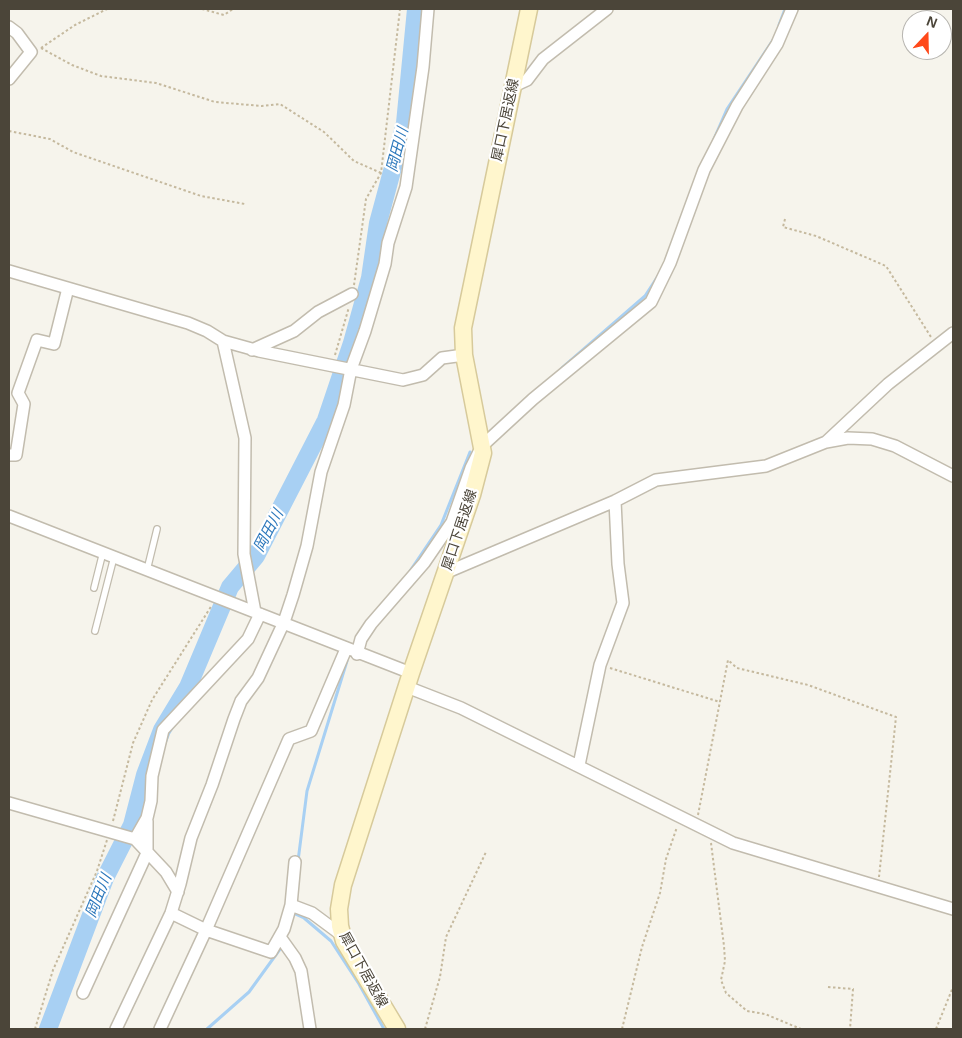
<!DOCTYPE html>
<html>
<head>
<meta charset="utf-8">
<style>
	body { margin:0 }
	#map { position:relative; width:962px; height:1038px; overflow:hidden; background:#f6f4ec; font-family:Arial,sans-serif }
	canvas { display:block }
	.frame { position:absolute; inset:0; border:10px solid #4b4539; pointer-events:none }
	.north { position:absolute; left:902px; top:10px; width:50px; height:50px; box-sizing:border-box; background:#fff; border:1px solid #b7b5b0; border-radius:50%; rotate:21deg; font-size:14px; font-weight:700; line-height:20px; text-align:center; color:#4b4539 }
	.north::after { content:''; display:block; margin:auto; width:18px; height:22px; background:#ff491a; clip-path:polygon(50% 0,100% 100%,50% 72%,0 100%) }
</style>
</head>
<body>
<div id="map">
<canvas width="962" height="1038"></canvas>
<div class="frame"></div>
<div class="north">N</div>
</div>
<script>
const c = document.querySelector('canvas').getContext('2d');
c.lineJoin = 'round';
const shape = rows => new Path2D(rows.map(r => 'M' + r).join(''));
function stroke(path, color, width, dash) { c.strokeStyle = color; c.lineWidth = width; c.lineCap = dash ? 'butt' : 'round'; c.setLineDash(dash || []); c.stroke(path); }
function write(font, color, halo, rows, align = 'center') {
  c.font = font + ' Arial,"Noto Sans JP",sans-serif'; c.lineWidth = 4.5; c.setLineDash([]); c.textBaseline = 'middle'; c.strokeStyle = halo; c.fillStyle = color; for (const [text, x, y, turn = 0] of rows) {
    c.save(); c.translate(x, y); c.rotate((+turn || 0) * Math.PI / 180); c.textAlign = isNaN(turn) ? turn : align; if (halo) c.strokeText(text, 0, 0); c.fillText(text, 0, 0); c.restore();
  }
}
stroke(shape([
	[779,25,785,9],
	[714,139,727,109,773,40],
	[562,368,645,296,658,276],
	[410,571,441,525,470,452],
	[298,861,307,791,347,661],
	[293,913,304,918,331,941,359,984,384,1029],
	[207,1029,249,992,283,945]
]), '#a8d0f3', 3);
stroke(shape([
	[48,1029,105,878,132,825,145,775,162,730,188,687,230,587,256,556,326,420,352,343,370,278,378,223,405,123,416,9]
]), '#a8d0f3', 18);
const lane = shape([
	[147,570,157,529],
	[94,588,103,552],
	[95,631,114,557]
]);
const street = shape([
	[9,27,17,33,31,52,9,79],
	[514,86,527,80,543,59,607,9],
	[9,271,188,323,207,331,223,341,259,351,403,380,423,375,442,358,464,355],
	[223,341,245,438,244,554,255,612],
	[252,350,294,331,318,312,352,294],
	[826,442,888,384,953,333],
	[9,455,16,455,24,404,18,393,37,340,54,344,68,288],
	[9,516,411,673],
	[445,573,615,501,656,480,766,466,826,442,848,438,872,439,895,446,953,476],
	[357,654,361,639,371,624,424,563,452,522,471,468,482,446,533,399,651,302,670,263,704,170,737,106,777,44,792,9],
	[407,687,461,708,733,843,953,909],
	[579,765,600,665,623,603,618,564,615,501],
	[9,803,135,839,166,872,178,892],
	[135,839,147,818,151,801,152,776,163,730,248,639,260,614],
	[291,905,312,913,343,936],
	[171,913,206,930,271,952,284,929,291,905,295,862],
	[280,937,295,958,301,971,310,1029],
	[83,993,147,853,147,821],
	[116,1029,171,913,180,884,191,838,212,785,234,719,241,701,258,678,284,622,293,595,307,546,321,472,344,405,351,369,365,331,385,264,388,243,406,187,423,67,428,9],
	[160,1029,206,930,289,739,311,731,346,649]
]);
const secondary = shape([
	[397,1029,344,941,340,926,339,909,343,885,411,673,472,495,483,453,464,355,463,328,529,9]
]);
stroke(lane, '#c2bcae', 8);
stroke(street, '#c2bcae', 14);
stroke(secondary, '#d7ca9b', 19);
stroke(shape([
	[202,9,224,15,233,9],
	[41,48,72,65,101,76,156,83,215,102,262,106,280,104,324,132,354,161,381,173],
	[41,48,75,25,107,9],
	[9,131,50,139,73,152,201,196,245,204],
	[785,219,783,227,816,236,886,266,931,337],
	[354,285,366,199,381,173,400,9],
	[335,355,349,307],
	[610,668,720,702],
	[698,815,728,660,737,668,808,685,896,717,879,877],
	[113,821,133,743,152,700,212,605],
	[711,843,724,946,725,961,721,980,726,993,747,1011,765,1014,801,1029],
	[828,987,853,989,850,1029],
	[35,1029,53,970,97,871,107,840],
	[425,1029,440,977,446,937,486,852],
	[622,1029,642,947,660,893,666,859,677,827],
	[936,1029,953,987]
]), '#c5b99e', 2, [2.5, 2.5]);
stroke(lane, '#fff', 5.5);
stroke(street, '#fff', 11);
stroke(secondary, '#fff6cd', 16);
write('14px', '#4b4539', '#fff', [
	["犀口下居返線",506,120,-78],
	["犀口下居返線",460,530,-72],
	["犀口下居返線",363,970,61]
]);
write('italic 15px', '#2c78bc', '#fff', [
	["岡田川",398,150,-75],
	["岡田川",269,531,-62],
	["岡田川",99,896,-68]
]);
</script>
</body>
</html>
